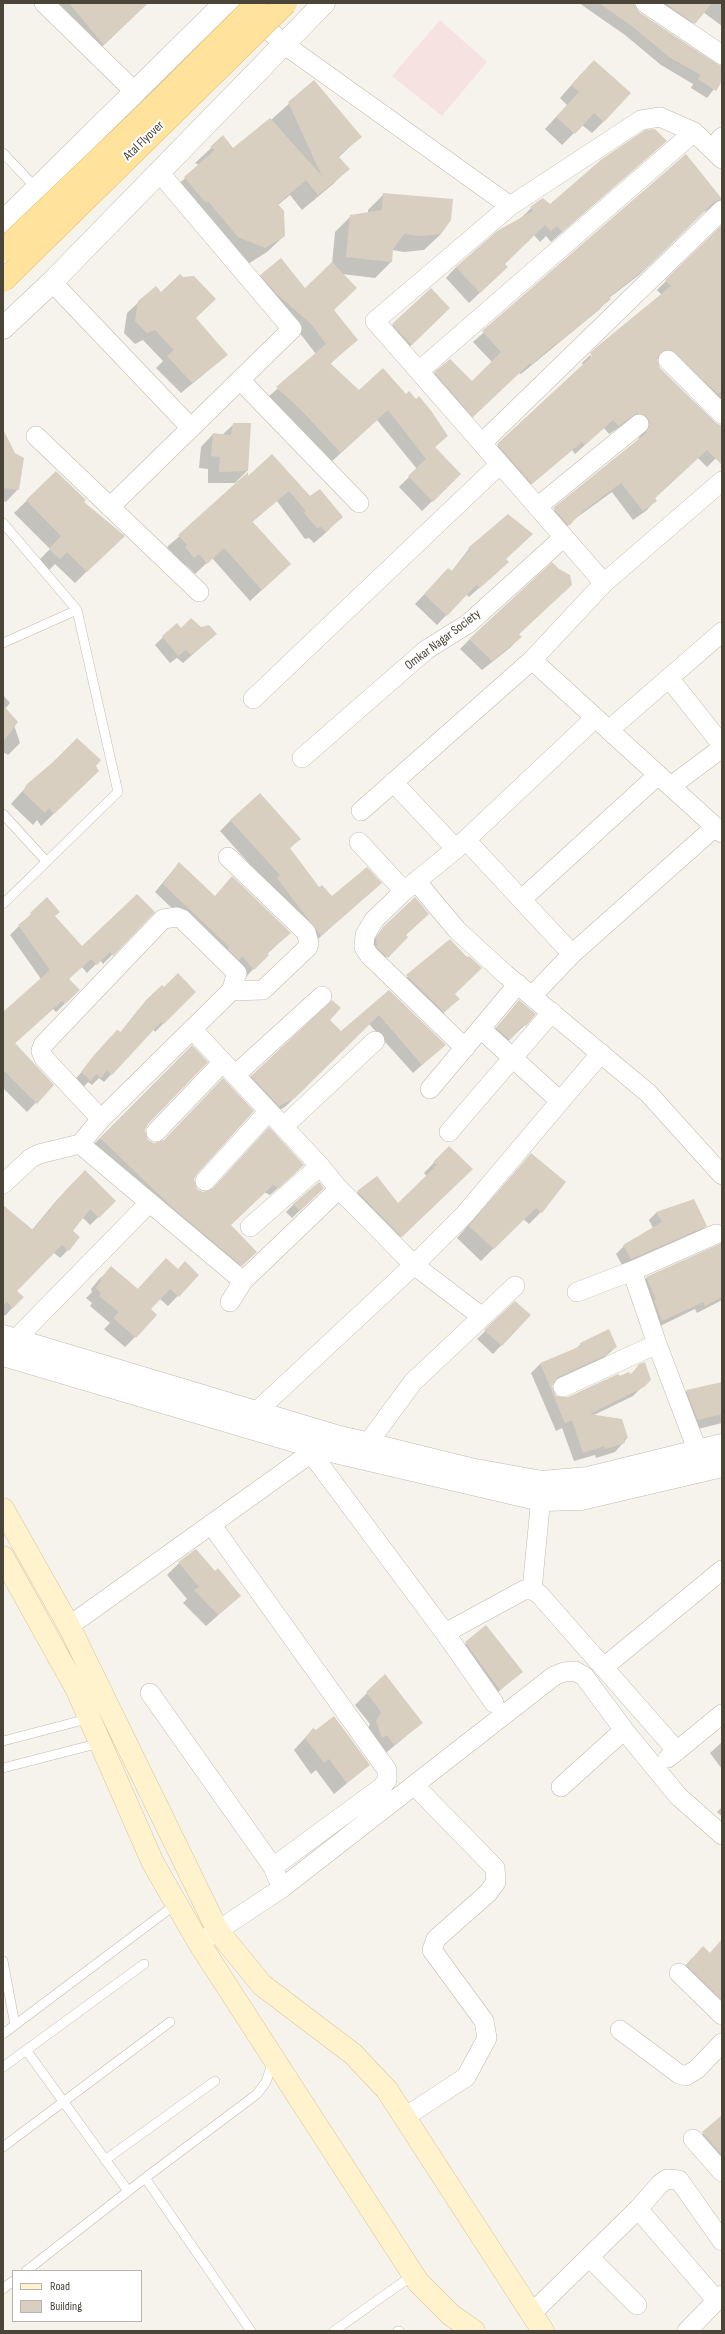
<!DOCTYPE html>
<html>
<head>
<meta charset="utf-8">
<style>
	body { margin:0 }
	#map { position:relative; width:725px; height:2334px; overflow:hidden; background:#f6f3ec; font-family:"Sofia Sans Condensed",sans-serif }
	canvas { display:block }
	.frame { position:absolute; inset:0; border:4px solid #4b4439; pointer-events:none }
	.legend { position:absolute; left:12px; top:2270px; width:130px; height:52px; box-sizing:border-box; background:#fff; border:1px solid #b7b4b0; margin:0; padding:5px 7px; list-style:none; font-size:12px; color:#4b4439 }
	.legend li { display:flex; align-items:center; gap:8px; height:20px }
	.legend b { width:20px; border:1px solid #b7b4b0 }
</style>
</head>
<body>
<div id="map">
<canvas width="725" height="2334"></canvas>
<div class="frame"></div>
<ul class="legend">
<li><b style="height:5px;background:#fff3cd"></b>Road</li>
<li><b style="height:11px;background:#d8cfc1"></b>Building</li>
</ul>
</div>
<script>
const c = document.querySelector('canvas').getContext('2d');
c.lineJoin = 'round';
function paint(path, color) { c.fillStyle = color; c.fill(path, 'evenodd'); }
const shape = rows => new Path2D(rows.map(r => 'M' + r).join(''));
function stroke(path, color, width, dash) { c.strokeStyle = color; c.lineWidth = width; c.lineCap = dash ? 'butt' : 'round'; c.setLineDash(dash || []); c.stroke(path); }
function write(font, color, halo, rows, align = 'center') {
  c.font = font + ' "Sofia Sans Condensed",sans-serif'; c.lineWidth = 4; c.setLineDash([]); c.textBaseline = 'middle'; c.strokeStyle = halo; c.fillStyle = color; for (const [text, x, y, turn = 0] of rows) {
    c.save(); c.translate(x, y); c.rotate((+turn || 0) * Math.PI / 180); c.textAlign = isNaN(turn) ? turn : align; if (halo) c.strokeText(text, 0, 0); c.fillText(text, 0, 0); c.restore();
  }
}
paint(shape([
	[440,20,487,62,442,116,392,76]
]), '#f6e3e0');
paint(shape([
	[40,3,148,3,88,60],
	[579,3,633,3,638,13,720,66,722,79,707,98,691,88,693,84,661,65,625,35],
	[645,3,722,3,722,26,703,12,686,31],
	[582,73,604,121,592,133,582,125,562,145,545,129,567,105,560,98],
	[314,81,360,137,339,157,348,169,332,185,302,210,290,195,278,205,284,236,267,252,248,264,169,193,199,165,195,163,223,137,233,149,271,120],
	[666,141,551,242,546,236,540,242,534,235,504,264,507,267,469,303,446,278,456,267,520,219,537,202,549,206],
	[686,155,722,199,712,209,703,212,639,275,609,298,600,309,521,374,519,373,463,426,425,383,435,373,472,382,492,362,473,342],
	[384,194,441,234,424,250,404,252,392,250,391,262,375,278,342,274,332,311,357,340,330,364,359,391,406,395,447,436,434,448,460,474,422,511,399,487,417,469,377,420,330,463,267,398,316,354,302,336,267,304,251,286,261,275,305,289,332,264,335,232,351,216,368,214,368,210],
	[722,225,722,419,661,358,657,359,659,368,719,426,722,425,722,452,707,467,698,458,654,499,656,500,647,510,633,520,612,492,572,521,559,534,545,518,638,440,641,432,627,422,609,434,604,428,575,454,572,450,522,492,489,454,583,365,582,363,590,355,594,360,662,295,657,290],
	[161,293,195,318,227,355,181,393,156,368,163,361,143,340,135,344,124,333,127,313,139,302],
	[449,308,399,357,381,337,393,325],
	[234,424,247,471,235,483,208,483,208,469,199,468,201,447,213,434,222,435],
	[3,452,14,454,18,489,6,502,3,501],
	[272,456,330,529,314,543,309,538,305,539,277,501,252,522,290,564,250,601,212,558,195,574,186,565,182,569,176,557,167,547],
	[56,472,83,502,123,536,75,583,55,564,48,571,38,561,50,549,14,513],
	[469,549,505,559,498,571,469,597,466,594,437,625,415,604,439,579,451,572],
	[571,585,518,635,520,637,511,647,482,670,460,649,470,639],
	[201,628,216,634,183,663,177,658,170,663,155,645,163,637,181,629],
	[3,695,10,703,5,709,14,725,20,743,8,755,3,752],
	[86,783,41,826,37,820,33,825,11,804,27,786],
	[231,820,300,838,289,849,318,889,331,898,381,883,310,946,270,887,220,831],
	[179,863,214,897,290,933,267,954,246,977,234,963,222,956,155,892],
	[47,898,54,917,82,947,154,912,103,964,100,960,87,973,82,967,68,979,70,999,56,1012,53,1009,14,1044,53,1085,27,1112,3,1088,3,1014,41,979,10,935],
	[383,928,405,936,379,965,368,947],
	[450,940,454,994,450,1007,436,1020,399,984],
	[178,975,195,992,155,1032,153,1029,104,1082,99,1078,92,1085,88,1082,82,1089,74,1081,109,1039,120,1033,138,1010],
	[389,991,444,1045,413,1073,369,1024,285,1107,270,1115,242,1085,251,1076,328,1020,341,1033],
	[519,1001,525,1025,501,1048,489,1036],
	[192,1046,144,1130,147,1140,196,1173,193,1179,196,1190,203,1193,295,1173,270,1195,264,1192,229,1225,255,1252,233,1273,92,1146],
	[449,1147,462,1178,391,1246,348,1201,358,1192,398,1204,427,1176,424,1173],
	[531,1154,541,1212,529,1224,523,1219,481,1261,457,1238],
	[85,1171,115,1201,90,1225,82,1217,71,1231,68,1250,60,1258,53,1252,16,1291,22,1297,5,1316,3,1314,3,1206,32,1230,56,1201],
	[323,1188,292,1218,286,1212,294,1204],
	[657,1212,706,1226,698,1234,623,1267,616,1254,624,1246,653,1228,649,1220],
	[722,1242,722,1300,697,1313,695,1309,654,1329,638,1286,646,1278,718,1246],
	[156,1269,178,1270,198,1275,168,1306,160,1299,150,1309,135,1337,125,1347,104,1329,110,1323,90,1306,92,1303,86,1298,92,1292,91,1289,101,1277,137,1290],
	[515,1302,530,1315,493,1354,477,1339],
	[581,1344,616,1347,597,1364,552,1384,551,1386,556,1397,567,1398,630,1375,640,1365,650,1379,633,1396,594,1415,627,1438,624,1442,615,1452,596,1458,595,1455,574,1461,562,1428,556,1431,531,1373,540,1364,574,1350],
	[722,1383,722,1423,686,1432,675,1403,687,1391],
	[179,1563,215,1572,240,1596,206,1626,183,1603,187,1599,167,1575],
	[486,1626,522,1671,487,1702,453,1655],
	[367,1693,422,1723,382,1756,365,1734,370,1724,355,1705],
	[313,1729,369,1765,334,1794,316,1770,311,1774,294,1750],
	[722,1742,722,1769,710,1753],
	[722,1807,722,1816,717,1812],
	[722,1941,722,2015,676,1976,692,1958,709,1954],
	[722,2116,722,2157,714,2163,695,2141]
]), '#0003');
paint(shape([
	[69,3,148,3,104,45],
	[599,3,634,3,639,12,716,64,722,66,722,81,716,91,698,79,701,75,669,57,633,27],
	[665,3,712,3,695,24],
	[594,60,631,93,604,122,594,113,575,134,556,117,579,92,571,85],
	[314,80,362,137,338,156,350,169,318,195,306,180,278,204,284,211,285,236,265,248,238,237,208,201,206,203,184,177,215,150,210,147,223,135,233,148,270,118,322,176,288,102],
	[655,129,667,141,562,232,557,226,551,231,545,225,505,264,508,267,480,293,456,267,497,231,533,211,530,207,537,202,543,198,550,204,602,159,645,130],
	[686,154,722,199,714,202,650,265,609,297,611,299,556,345,555,344,532,364,530,363,473,417,434,372,450,359,472,381,501,352,482,331],
	[383,193,453,199,451,220,441,234,420,236,404,234,393,249,392,262,346,257,350,215,382,210],
	[722,225,722,390,718,394,671,350,665,350,657,358,660,368,714,422,722,426,722,465,707,450,655,498,657,501,643,511,621,483,582,512,569,526,553,508,646,433,650,423,647,417,637,413,619,426,613,420,585,445,582,442,532,484,497,444,592,356,590,353,599,345,671,286,665,280],
	[281,258,305,288,332,262,357,288,334,310,358,340,330,363,359,390,383,368,406,394,409,391,416,399,419,396,432,412,448,436,435,447,461,474,433,502,408,476,426,459,388,410,341,453,301,410,276,387,326,344,312,325,277,294,260,275],
	[180,274,183,277,194,276,216,299,196,318,228,355,192,383,167,356,174,350,155,330,147,333,135,321,138,301,156,286,161,292],
	[431,288,450,308,412,345,392,324],
	[233,423,251,423,248,471,219,472,220,457,211,456,213,433,231,435],
	[3,429,15,453,24,458,19,490,3,488],
	[272,454,310,496,320,489,343,517,326,532,321,527,317,528,304,513,306,511,289,491,252,521,291,564,262,590,224,548,207,564,199,554,194,558,185,547,187,545,178,535,248,472,248,476],
	[56,471,86,500,84,502,125,536,87,572,67,552,60,559,49,549,61,536,26,500],
	[508,514,533,534,506,559,509,562,480,588,476,585,447,616,424,594,448,568,452,571,470,550,468,548],
	[552,562,559,569,570,575,572,585,519,634,522,637,492,661,469,639],
	[191,618,201,627,209,625,217,634,191,655,186,650,178,656,162,636,177,623,181,628],
	[3,705,18,722,3,742],
	[77,738,101,760,96,766,99,771,54,814,49,808,45,813,23,792,26,785,53,762],
	[260,793,301,839,290,848,319,887,322,885,332,896,367,867,382,883,321,936,277,878,280,875,230,820],
	[179,862,215,896,232,876,291,933,267,953,269,955,254,970,242,956,239,960,228,949,229,947,163,884],
	[137,894,155,912,113,956,110,952,97,965,91,959,69,979,80,990,65,1004,62,1001,15,1043,54,1085,37,1104,3,1070,3,1012,50,970,18,925,32,914,30,913,47,897,60,912,55,916,82,946],
	[415,897,429,914,406,935,408,937,388,958,377,948,376,938,383,927],
	[450,939,467,957,469,956,482,968,455,994,460,999,444,1012,406,975],
	[178,973,196,992,164,1024,161,1022,112,1075,107,1070,101,1078,96,1074,91,1081,81,1072,94,1055,117,1030,121,1032,146,1000,162,985,164,987],
	[389,990,446,1045,422,1065,379,1015,295,1098,279,1106,251,1076,332,1000,341,1008,330,1020,341,1031],
	[519,1000,536,1014,526,1026,524,1024,510,1040,496,1028],
	[192,1045,208,1062,148,1124,145,1130,148,1140,154,1143,164,1140,223,1078,254,1111,197,1174,194,1179,197,1189,203,1192,213,1188,269,1127,304,1165,279,1188,273,1185,231,1225,257,1252,242,1266,172,1207,100,1138],
	[449,1146,473,1169,402,1237,357,1191,377,1176,398,1203,437,1165,433,1162],
	[531,1153,566,1182,542,1213,536,1208,494,1249,469,1226],
	[85,1170,116,1201,99,1218,90,1209,73,1231,80,1237,69,1251,62,1245,17,1291,24,1297,13,1308,7,1302,3,1306,3,1205,33,1230,64,1192],
	[319,1182,324,1188,300,1211,293,1204],
	[694,1199,707,1226,631,1259,623,1245,662,1222,656,1212],
	[722,1243,722,1297,705,1306,703,1302,662,1321,654,1300,656,1299,646,1277],
	[166,1258,178,1269,185,1261,199,1275,179,1297,170,1289,151,1309,157,1315,136,1338,113,1318,119,1312,99,1296,101,1293,96,1288,101,1281,100,1279,111,1266,138,1289],
	[515,1301,531,1315,502,1346,484,1330],
	[609,1329,617,1347,607,1352,608,1354,558,1377,552,1386,556,1396,568,1397,618,1374,620,1376,629,1372,631,1375,639,1364,645,1362,651,1380,644,1387,590,1414,622,1419,628,1438,624,1439,625,1443,605,1449,604,1446,583,1453,572,1420,565,1423,540,1363,581,1346,580,1343],
	[722,1382,722,1414,698,1420,686,1390],
	[196,1549,215,1571,218,1568,241,1596,218,1615,194,1590,199,1587,178,1562],
	[486,1625,523,1672,500,1690,465,1642],
	[385,1674,423,1723,394,1745,387,1735,382,1738,376,1721,381,1712,366,1692],
	[334,1716,370,1765,347,1783,329,1759,324,1763,305,1738,313,1728,316,1730],
	[722,1939,722,2000,686,1965,703,1946,710,1953],
	[722,2115,722,2155,702,2132]
]), '#d8cfc1');
const service = shape([
	[3,153,37,189],
	[3,523,77,610,118,792,3,904],
	[3,643,77,610],
	[3,814,46,861],
	[3,1741,91,1718],
	[3,1768,100,1743],
	[3,1961,15,2025],
	[3,2034,176,1904],
	[26,2050,128,2191],
	[3,2067,144,1964],
	[3,2147,170,2022],
	[105,2160,215,2081],
	[145,2178,251,2331],
	[26,2271,145,2178,257,2094,266,2082,273,2061],
	[3,2289,13,2281],
	[334,2331,413,2275],
	[398,2331,399,2331]
]);
const minor = shape([
	[44,3,135,92],
	[239,3,285,45,510,206,375,321,604,583,532,660,361,811],
	[645,3,722,55],
	[712,149,722,137],
	[510,206,641,120,660,117,694,132,722,159],
	[52,282,191,428],
	[668,360,722,414],
	[419,371,694,132],
	[240,380,359,503],
	[36,436,199,592],
	[482,443,722,210],
	[110,507,292,329,159,172],
	[537,507,639,424],
	[604,583,722,481],
	[532,660,722,833],
	[669,678,722,745],
	[253,699,500,464],
	[609,730,722,632],
	[302,758,426,650,469,623,564,537],
	[393,782,456,849],
	[671,786,722,748],
	[466,840,572,954],
	[359,842,404,891],
	[228,857,306,932,309,943,308,947,263,990,231,991],
	[416,881,457,930,505,974,648,1093,722,1175],
	[522,899,658,775],
	[177,917,182,919,237,973,231,991,101,1119,44,1058,41,1051,43,1045,163,919,177,917],
	[532,996,572,954,715,827],
	[481,1029,560,1101],
	[193,1030,320,1166,339,1189],
	[465,1048,369,955,364,947,365,935,374,920,404,891,456,849,595,718],
	[235,1075,322,996],
	[430,1089,518,984],
	[101,1119,80,1144,243,1281],
	[283,1127,375,1041],
	[156,1132,223,1062],
	[449,1132,552,1012],
	[205,1181,269,1111],
	[3,1184,31,1158,39,1154,80,1144],
	[250,1227,320,1166],
	[632,1271,657,1344,698,1452],
	[577,1292,632,1271,716,1234],
	[230,1302,243,1281,339,1189,414,1265,482,1317],
	[15,1340,149,1203],
	[563,1387,657,1344],
	[255,1413,414,1265,465,1214,601,1053],
	[368,1443,413,1382,515,1286],
	[311,1453,445,1633,494,1703],
	[211,1524,387,1770,387,1780,382,1787,273,1867],
	[532,1590,542,1486],
	[69,1626,318,1448],
	[445,1633,524,1590,532,1590,539,1594,677,1751],
	[604,1667,722,1570],
	[150,1693,273,1867,278,1879],
	[668,1758,722,1714],
	[561,1787,624,1730],
	[205,1939,282,1888,554,1676,564,1672,575,1671,584,1676,624,1730,678,1796,722,1835],
	[679,1973,722,2015],
	[620,2030,679,2074,686,2076,697,2069,722,2043],
	[405,2117,466,2077,487,2038,484,2021,432,1950,436,1939,488,1893,496,1882,495,1868,415,1786],
	[693,2139,722,2172],
	[638,2209,717,2301],
	[589,2257,637,2305],
	[531,2314,638,2209,660,2184,667,2179,679,2180,722,2241],
	[687,2331,722,2295]
]);
const tertiary = shape([
	[3,222,225,3],
	[3,328,52,282,324,3],
	[3,1336,336,1436,470,1469,542,1482,588,1478,722,1445],
	[3,1355,318,1448,541,1500,581,1499,722,1466]
]);
const secondary = shape([
	[3,1509,69,1626,218,1931,262,1985,353,2054,387,2090,543,2331],
	[3,1557,77,1690,153,1863,199,1943,418,2282,451,2315,474,2331]
]);
stroke(service, '#c2bbae', 10);
stroke(minor, '#c2bbae', 20);
stroke(tertiary, '#c2bbae', 23);
stroke(secondary, '#d6c79b', 23);
stroke(service, '#fff', 9);
stroke(minor, '#fff', 19);
stroke(tertiary, '#fff', 22);
stroke(secondary, '#fff3cd', 22);
const primaryBridge = shape([
	[3,250,153,107,257,3],
	[3,281,286,3]
]);
stroke(primaryBridge, '#e6c16a', 23, []);
stroke(primaryBridge, '#ffe39c', 22);
write('13px', '#4b4439', '#fff', [
	["Atal Flyover",144,141,-44],
	["Omkar Nagar Society",443,640,-37]
]);
</script>
</body>
</html>
